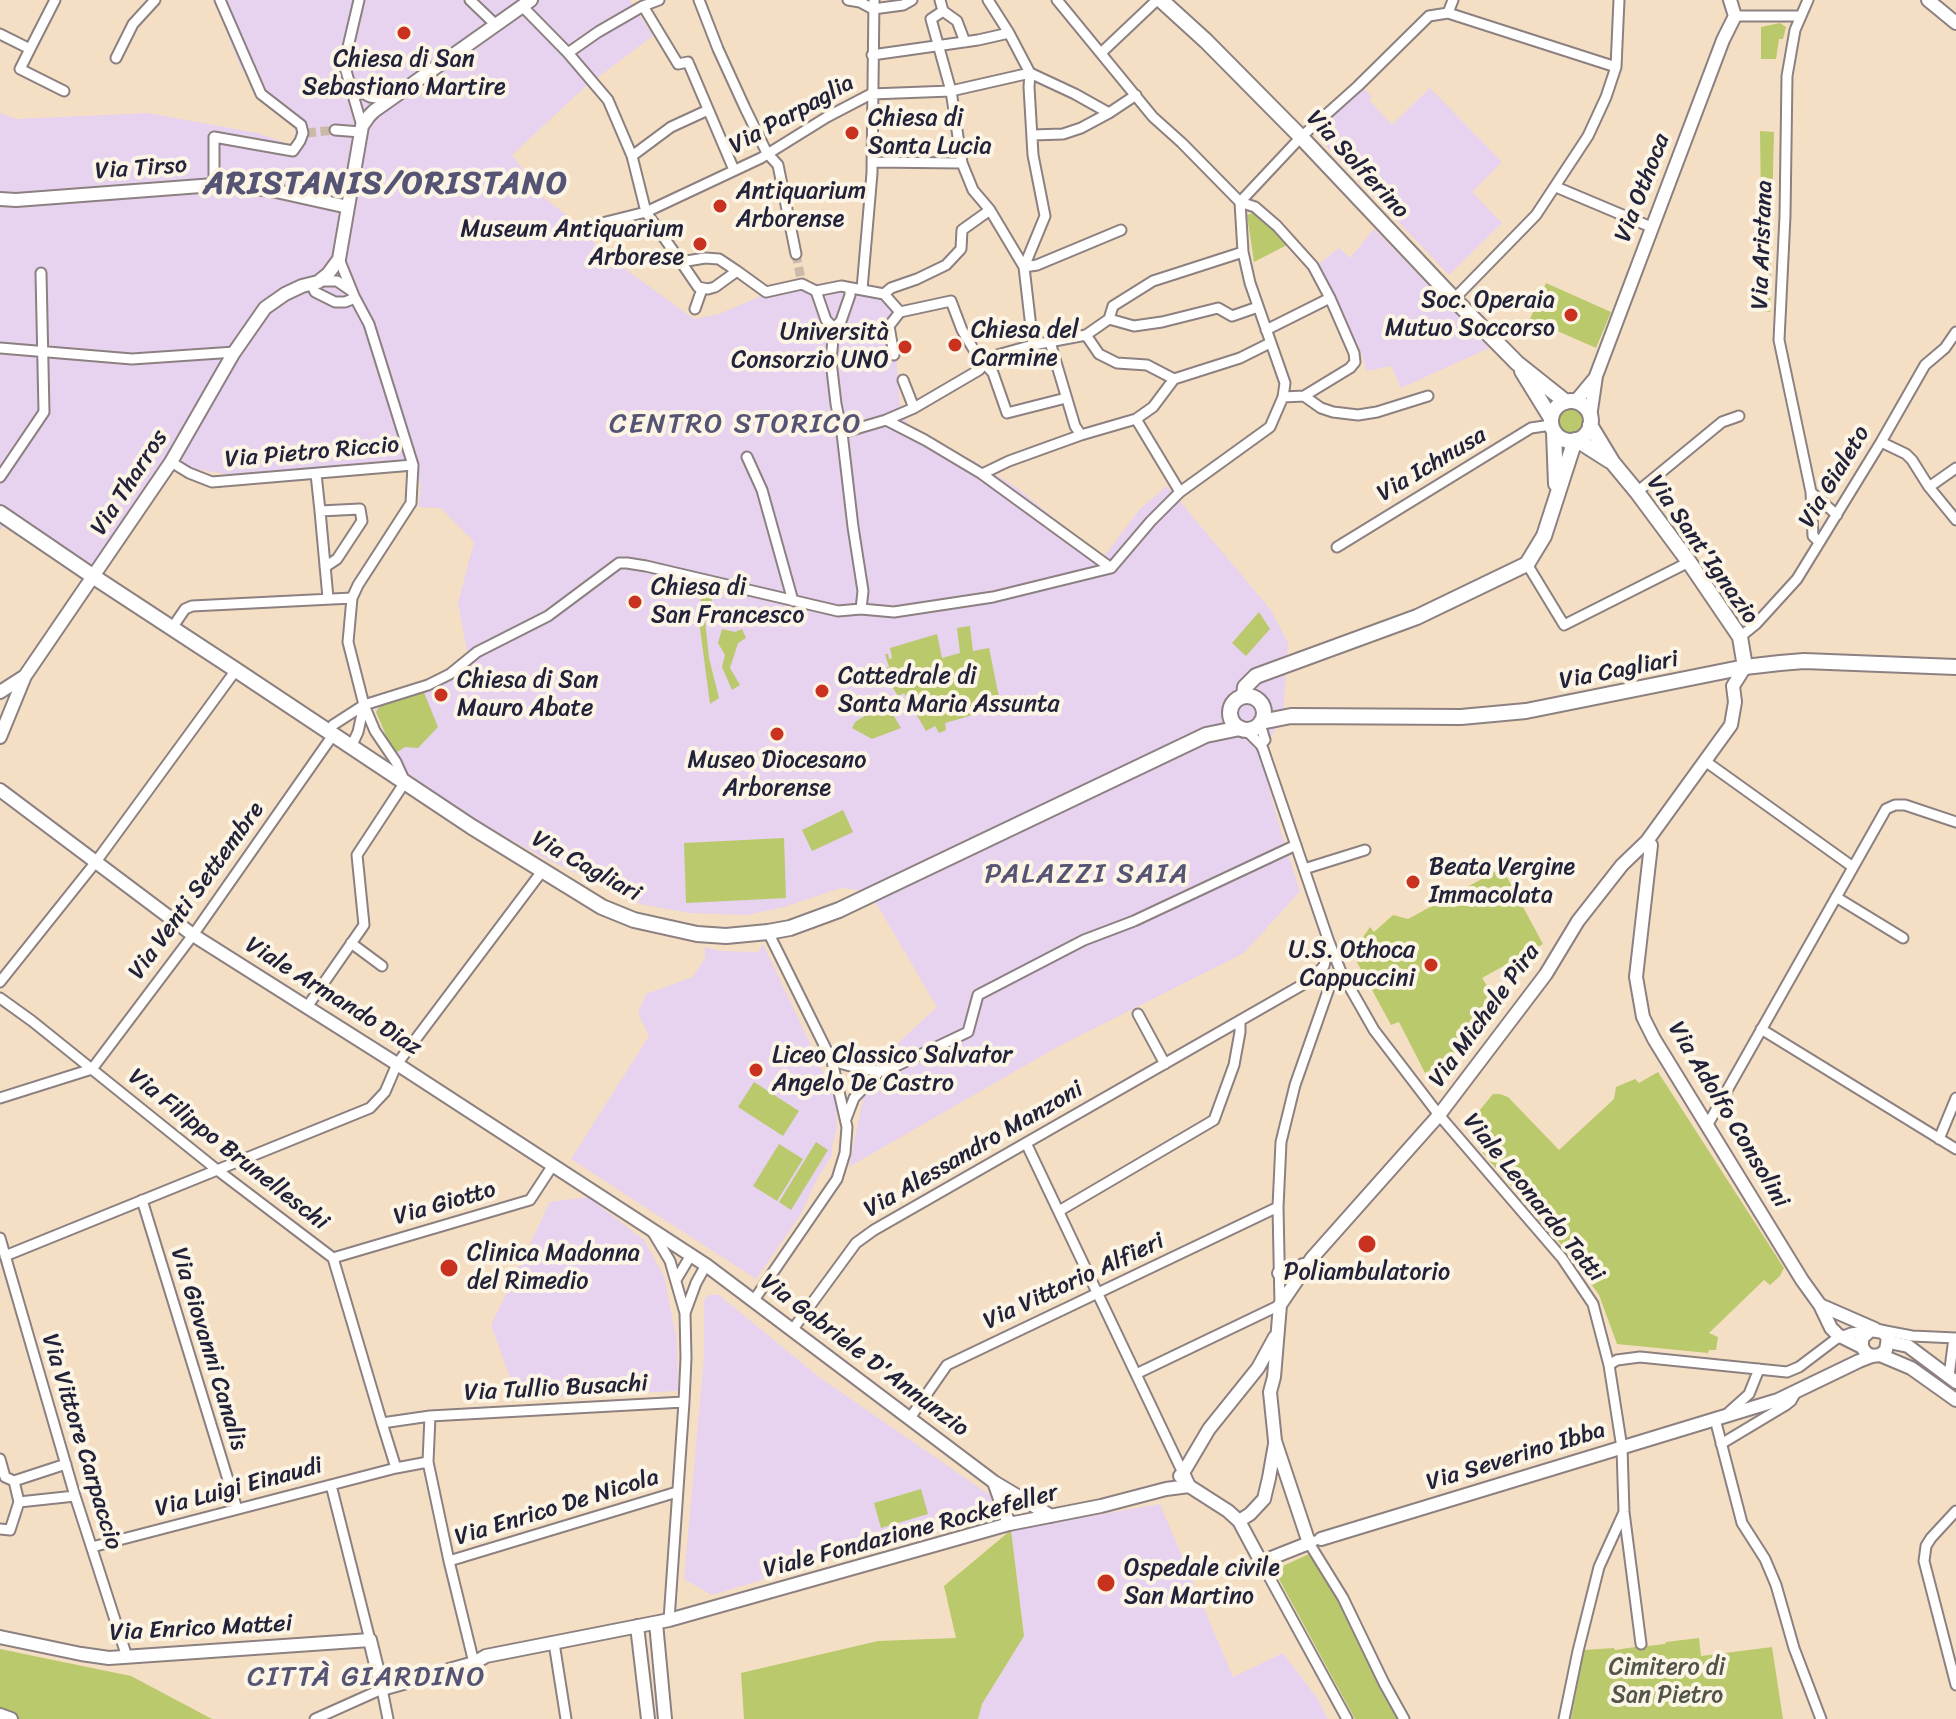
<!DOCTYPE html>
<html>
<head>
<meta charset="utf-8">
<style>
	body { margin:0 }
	canvas { display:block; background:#f5dfc4 }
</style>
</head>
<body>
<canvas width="1956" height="1719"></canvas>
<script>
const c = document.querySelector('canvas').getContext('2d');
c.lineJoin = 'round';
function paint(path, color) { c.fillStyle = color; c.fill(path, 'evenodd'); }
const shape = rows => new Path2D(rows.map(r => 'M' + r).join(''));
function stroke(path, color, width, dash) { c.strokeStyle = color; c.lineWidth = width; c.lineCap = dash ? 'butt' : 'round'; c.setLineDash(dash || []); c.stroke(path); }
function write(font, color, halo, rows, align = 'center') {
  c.font = font + ' Sriracha,sans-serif'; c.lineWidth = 8; c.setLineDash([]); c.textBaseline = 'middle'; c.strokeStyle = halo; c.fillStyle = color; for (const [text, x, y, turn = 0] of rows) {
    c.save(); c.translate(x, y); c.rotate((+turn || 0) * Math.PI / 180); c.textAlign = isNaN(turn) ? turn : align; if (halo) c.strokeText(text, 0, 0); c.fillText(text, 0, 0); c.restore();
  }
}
paint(shape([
	[226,0,630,0,653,36,585,87,512,155,542,196,585,229,599,250,694,319,719,314,796,281,859,288,887,295,897,310,894,330,900,406,912,432,974,461,1017,488,1103,558,1140,509,1167,486,1271,610,1288,643,1283,716,1260,756,1281,832,1300,891,1244,953,1059,1046,849,1167,869,1070,937,1007,869,891,841,888,784,907,747,915,689,913,640,904,542,857,441,801,399,766,371,701,447,674,468,656,458,603,474,542,441,508,418,507,421,486,414,460,255,479,167,464,98,568,11,514,0,531,0,113,17,119,148,113,257,133,295,146,295,127,284,108,265,94,241,68,226,31],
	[1430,88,1502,162,1472,192,1502,223,1449,275,1314,133,1364,89,1372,97,1369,100,1392,125],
	[1374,229,1489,348,1401,388,1391,366,1367,371,1360,350,1317,265,1339,248,1350,258],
	[763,944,836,1098,837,1128,832,1147,832,1155,816,1181,801,1214,756,1279,571,1159,649,1036,638,1013,646,994,693,977,705,958,705,947,720,951,758,952],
	[588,1197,644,1240,664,1276,677,1340,678,1391,518,1399,491,1325,550,1202],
	[708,1295,719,1295,819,1377,994,1498,994,1515,923,1537,916,1533,712,1595,684,1579,704,1358,704,1301],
	[1160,1504,1233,1677,1283,1653,1318,1699,1328,1719,978,1719,982,1704,1024,1636,1011,1530]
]), '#e7d2ef');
paint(shape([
	[1780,23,1786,27,1783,39,1779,39,1776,59,1761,59,1761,27],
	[1760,131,1774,132,1772,213,1761,205],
	[1255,212,1287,245,1254,262,1247,215],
	[1762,220,1772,220,1770,312,1763,312],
	[1546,283,1611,312,1596,348,1530,319],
	'1555 422a16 16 0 1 1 32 0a16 16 0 1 1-32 0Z',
	[701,594,712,597,711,616,705,620,709,658,719,698,710,704,699,621],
	[1259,612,1270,629,1246,656,1232,643],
	[970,626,973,651,989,648,1001,707,945,723,946,730,939,733,935,726,926,731,904,693,898,696,886,677,883,669,889,667,885,654,888,654,889,659,892,658,890,648,937,634,942,658,960,653,957,628],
	[722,629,735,632,742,629,746,638,738,643,730,668,740,685,732,690,722,667,725,655,718,643],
	[423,690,438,727,418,748,405,747,394,754,376,712,379,707],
	[886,703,901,728,872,739,852,728,855,722],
	[843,810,853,832,812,851,802,830],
	[784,838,786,898,686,903,684,843],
	[1502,868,1543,944,1482,978,1500,1005,1468,1032,1458,1047,1454,1057,1425,1073,1399,1022,1391,1025,1352,953,1370,927,1374,932,1393,915,1408,919],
	[1658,1072,1784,1268,1780,1276,1770,1285,1764,1280,1709,1333,1718,1337,1716,1350,1709,1350,1708,1353,1617,1344,1599,1295,1571,1256,1477,1146,1481,1142,1477,1132,1479,1111,1493,1094,1500,1094,1508,1097,1559,1150,1614,1099,1616,1087,1635,1079,1639,1083],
	[754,1082,799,1111,783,1136,738,1107],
	[816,1142,828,1150,791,1210,779,1202],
	[779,1144,803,1159,777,1201,753,1186],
	[921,1489,928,1514,881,1528,874,1503],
	[1011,1530,1024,1636,982,1704,978,1719,744,1719,741,1673,878,1641,956,1638,944,1586],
	[1309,1554,1338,1601,1399,1719,1355,1719,1274,1570],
	[1699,1638,1701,1656,1772,1647,1783,1719,1571,1719,1584,1650,1614,1648,1615,1650,1635,1647,1636,1644,1647,1643,1648,1646,1665,1644,1666,1642],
	[0,1649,131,1676,212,1719,0,1719]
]), '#bac96b');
stroke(shape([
	[307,133,335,130],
	[796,254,802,284]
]), '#cbb9a9', 9, [9, 4.5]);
const minor = shape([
	[220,0,261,94,301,125,303,133],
	[359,0,344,64,362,126],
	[470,0,495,24],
	[699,0,718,49,745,108,767,153,778,165,796,254],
	[848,0,860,2,873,9,903,5,912,0],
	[940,0,943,11,931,19,951,91,962,163,973,190,990,210,1024,267,1033,345],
	[988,0,1009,33,1030,73,1029,87,1033,155,1045,216,1024,267],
	[1057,0,1153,117,1182,143,1240,202,1243,252,1250,283,1285,383,1283,397,1270,427,1180,492,1151,521,1111,568],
	[1808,0,1795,30,1787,76,1785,216,1779,340,1811,492,1813,536,1819,542],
	[522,6,568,53,608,100,632,156,646,212,681,262],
	[643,6,678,64,688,62,734,170],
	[943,11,957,21,965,42],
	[1448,13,1453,0],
	[1735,16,1800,16],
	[0,34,30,49,55,0],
	[30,49,20,69,64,91],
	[568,53,598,32,643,6,659,0],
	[1101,53,1157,0],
	[872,55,978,40,1009,33],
	[116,58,133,24,155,0],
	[350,84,358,91,370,97,383,99,390,97],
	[335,130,361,132],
	[1033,135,1063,134,1081,128,1109,113,1136,95],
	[632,156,671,127,708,110],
	[872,162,962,163],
	[214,185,214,137,293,151,300,141,303,133],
	[1556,187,1651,227],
	[1240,202,1301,137,1358,86,1429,16,1448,13,1616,67],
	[1240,202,1255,207,1277,226,1313,266,1330,298,1354,353,1355,362,1350,368,1304,396,1283,397],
	[590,226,646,212,761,158,827,117,871,94,951,91,1030,73,1075,94,1109,113],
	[705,258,719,259,737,271,715,287,708,289,698,287,681,262,705,258],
	[1024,267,1037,265,1121,230],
	[737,271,766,292,802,284,816,291],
	[320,281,337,281,350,290],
	[311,283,315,292,335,302,345,302,355,298],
	[850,288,850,295,841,321,834,328,831,361,836,404,842,433,853,527,863,591,861,609],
	[862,289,872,173,874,0],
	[884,294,900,312,951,301,962,330,977,355,993,373,1007,413,1066,398],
	[1454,299,1536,215,1588,136,1606,97,1616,67,1619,0],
	[695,309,702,289],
	[1109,319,1134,326,1162,322,1218,308,1232,316,1258,307],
	[834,328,826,320,816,291,841,286,884,294,891,288,917,279,946,265,961,249,962,230,990,210],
	[1266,330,1330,298],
	[1086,335,1099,354,1117,363,1147,365,1174,379],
	[1050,342,1075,426,1081,435],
	[0,348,132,359,235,352],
	[894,355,889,326,900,312],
	[903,380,914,408],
	[1304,396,1321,408,1333,412,1358,415,1377,412,1428,396],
	[1136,419,1180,492],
	[886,420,914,408,979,370,990,357,1033,345,1086,335,1109,319,1113,306,1153,281,1243,252],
	[842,433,886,420,925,440,982,474,1111,568],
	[1881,442,1906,454,1912,460,1929,487,1956,520],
	[747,457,762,490,793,601],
	[171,462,189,473,212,482,413,465],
	[316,474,320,511],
	[982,474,1009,461,1081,435,1136,419,1153,407,1174,379,1240,358,1270,343],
	[0,477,44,412,41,273],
	[1929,487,1956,468],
	[1637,492,1722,422,1739,416],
	[1811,492,1837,515],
	[1337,547,1531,428,1551,425],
	[1527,564,1564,625,1689,562],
	[325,567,337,559,362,521,360,509,320,511,328,598],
	[172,628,185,609,192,606,352,598],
	[1740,637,1756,624,1797,579,1881,442,1925,365,1945,348,1956,332],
	[1260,724,1265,740,1261,745,1263,749,1329,942,1341,972,1374,1030,1439,1115,1562,1258,1593,1304,1609,1365,1622,1448,1624,1512,1641,1644],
	[1245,729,1261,745],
	[328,732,333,725,364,705,428,685,450,674,477,652,548,616,619,563,627,563,646,566,838,611,861,609,894,612,993,597,1111,568],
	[351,747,358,732,364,705],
	[1705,761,1853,867],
	[1304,869,1365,850],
	[1836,897,1903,938],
	[351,943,382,966],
	[0,982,95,863,236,670],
	[0,998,32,1021,216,1169,333,1258,382,1423],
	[307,1007,364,925,357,855,405,782,396,762,375,731,364,705,348,642,352,598,358,585,411,503,413,465,369,324,354,296,339,259],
	[1138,1014,1165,1064],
	[1761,1029,1956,1149],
	[832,1061,861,1069,880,1071,890,1069,968,1032,978,995,1084,940,1134,921,1296,845],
	[0,1098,92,1069,193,935,333,735],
	[846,1119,854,1098,880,1071],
	[1708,1124,1886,809,1895,805,1905,805,1956,822],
	[1939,1139,1956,1098],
	[1026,1143,1183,1473],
	[142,1200,237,1509],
	[1059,1211,1214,1120,1234,1065,1240,1032,1240,1021],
	[652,1231,670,1261,685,1313,686,1358,684,1402,669,1620],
	[0,1238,75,1496,127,1657],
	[5,1256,370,1108,385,1092,397,1064,543,870],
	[333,1258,530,1200,553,1165],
	[676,1280,691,1255],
	[754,1300,837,1179,845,1153,847,1127,832,1061,768,932],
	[685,1313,696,1283,706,1265],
	[793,1329,856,1243,874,1230,1309,981,1324,966,1329,942],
	[1880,1330,1912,1336,1956,1338],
	[1609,1365,1617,1360,1640,1357,1787,1372,1799,1367,1836,1339,1851,1333,1871,1330],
	[1136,1374,1280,1305,1278,1207,1281,1142,1295,1085,1328,991,1331,982,1341,972],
	[1949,1376,1954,1338],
	[1729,1412,1749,1394,1759,1369],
	[430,1416,684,1402],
	[910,1418,947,1365,1278,1207],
	[1715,1419,1742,1523,1765,1559,1776,1585,1794,1648,1821,1719],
	[1721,1444,1786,1405,1791,1401,1796,1392],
	[0,1459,5,1477,14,1481],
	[428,1462,396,1468,382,1423,430,1416,428,1462,449,1561,474,1663],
	[66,1464,14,1481,19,1502,75,1496],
	[331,1485,370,1640],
	[1956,1511,1931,1538,1926,1546,1924,1561,1956,1685],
	[0,1529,10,1530,19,1502],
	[1314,1541,1309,1543,1343,1598,1384,1683,1404,1719],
	[92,1547,396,1468],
	[449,1561,677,1492],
	[1261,1562,1347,1719],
	[554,1643,566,1719],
	[315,1719,382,1689,388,1719],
	[1564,1719,1578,1651,1599,1567,1624,1512]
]);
const tertiary = shape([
	[1928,0,1956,23],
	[0,199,16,200,214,185,244,186,276,191,348,207],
	[1575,402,1595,378],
	[1590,417,1596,376,1723,40,1735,16,1730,0],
	[0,692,25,676],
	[0,737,25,676,171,462,233,354,265,308,285,294,302,286,318,282,328,274,339,259,362,126,369,116,374,111,531,0],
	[0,790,193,935,397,1064,706,1265,994,1482,1051,1516],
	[1647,841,1651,845,1636,977,1643,1017,1654,1039,1802,1280,1820,1305,1831,1328,1838,1335,1862,1347,1866,1353,1872,1356,1880,1355,1886,1350,1888,1338,1883,1332,1871,1330,1862,1338,1862,1347],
	[1279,1273,1293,1274,1303,1265],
	[1820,1305,1875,1329],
	[1889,1342,1908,1346,1956,1382],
	[1880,1355,1911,1368,1956,1400],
	[1183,1473,1189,1486,1228,1511,1239,1521,1261,1562,1309,1543,1275,1441,1270,1392,1274,1377,1280,1305,1312,1258,1439,1115,1546,974,1578,921,1622,865,1647,841,1731,725,1735,702,1733,686,1745,667],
	[1180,1476,1183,1473,1209,1429,1258,1368,1275,1337],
	[994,1482,1009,1524],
	[1239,1521,1250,1514,1264,1499,1269,1478,1275,1444],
	[1321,1539,1778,1400,1859,1361,1872,1356],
	[656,1623,665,1719],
	[637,1626,648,1719],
	[0,1637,81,1654,109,1658,370,1640,382,1689,474,1663,486,1656,669,1620,1009,1524,1101,1506,1166,1489,1189,1486],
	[0,1715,11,1719]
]);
const secondary = shape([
	[1161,0,1206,41,1301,137,1454,299,1517,363,1566,402],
	[1522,371,1551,418],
	'1551 421a20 20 0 1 1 40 0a20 20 0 1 1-40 0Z',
	[1590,425,1613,463,1637,492,1689,562,1740,637,1745,667],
	[1554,432,1556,484],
	[1577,440,1610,461],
	[0,513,94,577,236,670,472,827,602,907,634,920,697,934,726,936,768,932,790,928,839,910,1206,735,1240,728],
	[1244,696,1245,687,1256,676,1417,617,1527,564,1544,536,1575,440],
	'1230 713a17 17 0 1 1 34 0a17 17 0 1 1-34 0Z',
	[1261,722,1291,716,1461,717,1526,711,1745,667,1780,663,1804,661,1956,667]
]);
stroke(minor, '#8c8080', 13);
stroke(tertiary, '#8c8080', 16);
stroke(secondary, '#8c8080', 18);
stroke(minor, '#fff', 9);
stroke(tertiary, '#fff', 12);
stroke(secondary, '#fff', 14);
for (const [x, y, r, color] of [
	[404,33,8,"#c8321e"],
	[852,133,8,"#c8321e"],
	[720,206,8,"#c8321e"],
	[700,244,8,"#c8321e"],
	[1571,315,8,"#c8321e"],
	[955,345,8,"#c8321e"],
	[905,347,8,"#c8321e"],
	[635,602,8,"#c8321e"],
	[822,691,8,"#c8321e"],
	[441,695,8,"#c8321e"],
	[777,734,8,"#c8321e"],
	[1413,882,8,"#c8321e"],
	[1431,965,8,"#c8321e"],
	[756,1070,8,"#c8321e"],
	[1367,1244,10,"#c8321e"],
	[449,1268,10,"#c8321e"],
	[1106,1583,10,"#c8321e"]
]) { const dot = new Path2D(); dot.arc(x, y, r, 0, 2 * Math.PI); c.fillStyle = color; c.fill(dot); stroke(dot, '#fcf5e5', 3); }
write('24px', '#22223b', '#fcf5e5', [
	["Chiesa di San",404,60,"center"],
	["Sebastiano Martire",404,88,"center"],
	["Chiesa di",868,119],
	["Santa Lucia",868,147],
	["Antiquarium",736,192],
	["Arborense",736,220],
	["Museum Antiquarium",684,230,"right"],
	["Arborese",684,258,"right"],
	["Soc. Operaia",1555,301,"right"],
	["Mutuo Soccorso",1555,329,"right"],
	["Chiesa del",971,331],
	["Carmine",971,359],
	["Università",889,333,"right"],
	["Consorzio UNO",889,361,"right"],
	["Chiesa di",651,588],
	["San Francesco",651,616],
	["Cattedrale di",838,677],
	["Santa Maria Assunta",838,705],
	["Chiesa di San",457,681],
	["Mauro Abate",457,709],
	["Museo Diocesano",777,761,"center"],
	["Arborense",777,789,"center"],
	["Beata Vergine",1429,868],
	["Immacolata",1429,896],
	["U.S. Othoca",1415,951,"right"],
	["Cappuccini",1415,979,"right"],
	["Liceo Classico Salvator",772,1056],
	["Angelo De Castro",772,1084],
	["Clinica Madonna",467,1254],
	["del Rimedio",467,1282],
	["Poliambulatorio",1367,1273,"center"],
	["Ospedale civile",1124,1569],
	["San Martino",1124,1597]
], 'left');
write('24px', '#22223b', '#fcf5e5', [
	["Via Parpaglia",792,115,-29],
	["Via Solferino",1357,165,47],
	["Via Tirso",141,169,-4],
	["Via Othoca",1643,188,-69],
	["Via Aristana",1763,245,-88],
	["Via Pietro Riccio",312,453,-5],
	["Via Ichnusa",1432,465,-31],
	["Via Gialeto",1835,477,-59],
	["Via Tharros",130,483,-57],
	["Via Sant'Ignazio",1702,550,55],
	["Via Cagliari",1619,671,-11],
	["Via Cagliari",586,867,29],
	["Via Venti Settembre",197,891,-54],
	["Viale Armando Diaz",333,997,32],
	["Via Michele Pira",1485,1016,-54],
	["Via Adolfo Consolini",1728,1115,59],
	["Via Filippo Brunelleschi",228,1150,38],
	["Via Alessandro Manzoni",974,1150,-30],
	["Viale Leonardo Tatti",1533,1198,51],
	["Via Giotto",445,1204,-16],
	["Via Vittorio Alfieri",1074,1282,-25],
	["Via Giovanni Canalis",208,1349,73],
	["Via Gabriele D'Annunzio",864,1356,37],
	["Via Tullio Busachi",556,1389,-3],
	["Via Vittore Carpaccio",81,1442,73],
	["Via Severino Ibba",1516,1457,-17],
	["Via Luigi Einaudi",239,1488,-15],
	["Via Enrico De Nicola",557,1508,-17],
	["Viale Fondazione Rockefeller",911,1532,-15],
	["Via Enrico Mattei",201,1629,-3]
]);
write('24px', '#505449', '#fcf5e5', [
	["Cimitero di",1667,1668],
	["San Pietro",1667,1696]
]);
c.letterSpacing = '2px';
write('28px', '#565474', '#fcf5e5', [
	["CENTRO STORICO",736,425],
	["PALAZZI SAIA",1087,875],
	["CITTÀ GIARDINO",367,1678]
]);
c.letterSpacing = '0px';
c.letterSpacing = '2px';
write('bold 32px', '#565474', '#fcf5e5', [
	["ARISTANIS/ORISTANO",386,185]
]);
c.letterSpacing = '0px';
</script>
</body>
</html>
